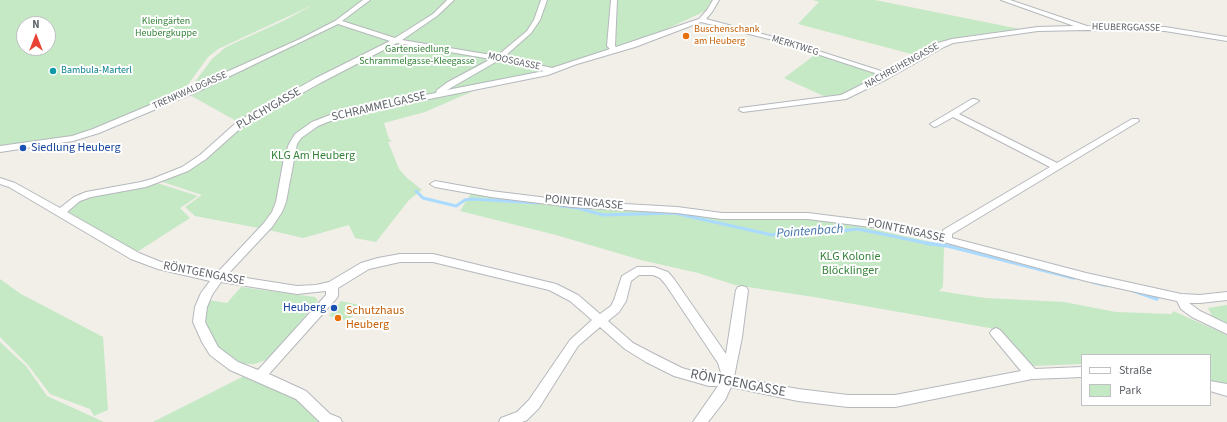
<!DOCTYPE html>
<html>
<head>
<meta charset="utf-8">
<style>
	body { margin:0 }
	#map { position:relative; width:1227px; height:422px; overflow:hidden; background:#f1efe8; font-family:"Source Sans 3",sans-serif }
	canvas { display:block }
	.legend { position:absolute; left:1081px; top:354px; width:130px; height:52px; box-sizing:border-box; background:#fff; border:1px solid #bfc1c3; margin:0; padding:5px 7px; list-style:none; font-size:12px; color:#5f6368 }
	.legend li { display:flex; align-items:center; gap:8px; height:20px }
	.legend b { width:20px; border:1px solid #bfc1c3 }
	.north { position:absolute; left:16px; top:16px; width:40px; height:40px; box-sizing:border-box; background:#fff; border:1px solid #bfc1c3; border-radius:50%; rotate:0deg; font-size:11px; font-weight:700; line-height:16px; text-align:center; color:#5f6368 }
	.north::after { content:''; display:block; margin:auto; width:14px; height:18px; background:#ea4335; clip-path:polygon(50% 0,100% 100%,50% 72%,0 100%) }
</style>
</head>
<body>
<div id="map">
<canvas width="1227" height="422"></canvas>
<ul class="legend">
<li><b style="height:5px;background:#fff"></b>Straße</li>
<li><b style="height:11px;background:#c5e8c5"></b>Park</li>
</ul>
<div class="north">N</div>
</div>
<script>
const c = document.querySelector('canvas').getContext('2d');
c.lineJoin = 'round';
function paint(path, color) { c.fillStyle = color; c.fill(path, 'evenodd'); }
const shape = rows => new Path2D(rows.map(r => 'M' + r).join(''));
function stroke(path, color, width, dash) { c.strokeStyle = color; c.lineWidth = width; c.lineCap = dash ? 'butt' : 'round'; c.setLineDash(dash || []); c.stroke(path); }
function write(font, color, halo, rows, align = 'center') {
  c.font = font + ' "Source Sans 3",sans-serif'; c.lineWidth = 4; c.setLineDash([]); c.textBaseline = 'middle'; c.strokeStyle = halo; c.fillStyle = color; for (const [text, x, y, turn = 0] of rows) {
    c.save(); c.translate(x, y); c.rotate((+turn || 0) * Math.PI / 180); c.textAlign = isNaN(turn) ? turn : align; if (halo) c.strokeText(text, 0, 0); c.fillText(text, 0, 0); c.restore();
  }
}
paint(shape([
	[0,0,712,0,705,11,652,36,625,46,564,64,543,72,468,87,471,92,425,112,384,123,389,139,392,141,388,142,399,169,406,177,422,190,409,200,376,242,355,238,349,225,303,238,269,230,195,216,185,207,202,195,160,181,189,169,238,122,188,94,203,87,194,83,212,59,226,47,283,21,315,4,218,49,208,57,182,93,96,129,72,137,0,148],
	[24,24,48,24,48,48,24,48],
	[813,0,875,0,1020,29,968,36,943,41,915,55,798,24,819,2],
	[816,54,876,74,880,76,848,93,828,98,784,78],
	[157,183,198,196,180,208,190,218,137,252,68,212,70,208,81,200,89,196,142,187],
	[472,192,520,199,802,219,856,225,944,245,943,287,939,291,985,298,1064,302,1116,312,1172,314,1173,311,1227,335,1227,385,1210,381,1210,355,1082,355,1082,364,1032,366,1001,330,814,297,735,285,698,273,641,260,556,235,460,211],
	[0,279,21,294,103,337,108,410,94,416,90,409,50,394,28,365,0,337],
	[241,287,315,297,318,300,313,307,272,355,266,360,255,364,243,364,226,354,215,344,206,322,205,316,208,300,227,303],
	[341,301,359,305,359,308,348,321,329,316],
	[1227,305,1227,323,1212,316,1208,308],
	[0,342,26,366,47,396,104,422,0,422],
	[246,375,293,397,321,421,320,422,153,422]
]), '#c5e8c5');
stroke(shape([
	[416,191,423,198,456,206,465,200,472,199,538,203],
	[561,206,578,208,603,215,674,213,772,235,783,232,840,231,858,229,931,244]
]), '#aadaff', 3);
stroke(shape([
	[925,243,948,246,1074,278],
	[1093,282,1105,285],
	[1134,291,1157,299]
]), '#aadaff', 3.5);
const minor = shape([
	[363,0,370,0,342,21,395,38,433,14,447,0,454,0,437,16,402,40,497,56,527,31,534,20,541,0,547,0,540,20,531,33,504,57,552,68,610,49,607,46,611,0,617,0,615,46,616,47,699,19,707,10,713,0,719,0,712,12,706,19,781,39,881,71,888,71,938,43,952,39,1038,27,1074,26,1001,0,1010,0,1087,26,1165,27,1227,37,1227,41,1165,31,1086,30,1038,31,953,43,944,47,887,79,846,99,743,112,739,110,740,108,841,95,881,75,777,41,701,22,635,47,577,64,548,75,340,117,318,126,301,138,297,144,286,202,282,212,272,227,227,275,297,286,316,285,329,282,361,263,378,258,400,254,433,254,556,284,578,295,600,314,611,306,614,300,622,276,637,267,654,267,668,272,674,279,726,354,736,290,738,287,742,286,746,287,748,290,742,337,734,377,798,389,848,395,895,395,1021,371,992,336,990,333,992,330,996,328,1000,330,1035,369,1082,367,1082,377,1032,379,895,407,848,407,798,401,731,387,725,400,708,422,693,422,718,386,709,386,674,376,646,362,625,349,600,327,578,346,539,408,527,420,522,422,499,422,501,418,517,412,529,400,570,340,592,320,570,301,549,290,433,262,400,262,369,269,338,288,338,296,336,299,269,374,306,391,330,414,340,418,342,422,320,422,296,399,230,370,210,355,202,342,193,322,195,307,201,293,210,281,158,269,131,259,9,187,0,184,0,178,15,183,60,208,74,197,86,192,141,182,152,179,182,167,200,155,237,122,316,78,390,41,338,24,199,91,99,133,73,141,0,152,0,146,72,136,93,129,193,87,300,39,335,21,363,0],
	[397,43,491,59,448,82,437,90,436,93,335,113,312,122,295,134,289,144,284,158,276,202,272,212,264,223,216,274,161,262,139,253,67,212,80,201,91,197,146,187,188,171,206,159,243,126,322,82,397,43],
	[499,60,544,71,447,90,454,86,499,60],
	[639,275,653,275,660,278,666,285,718,363,722,376,709,376,682,368,654,354,633,343,608,321,619,312,626,301,631,281,639,275],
	[221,282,297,294,326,291,326,295,258,370,238,362,218,347,205,322,207,307,212,295,221,282],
	[972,99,975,99,979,101,959,114,1057,163,1132,119,1138,119,1139,121,952,234,952,238,1086,273,1181,294,1200,295,1227,292,1227,300,1200,303,1189,303,1200,311,1227,324,1227,334,1192,317,1181,309,1177,301,1086,281,922,236,879,228,808,219,722,219,677,213,572,207,491,197,435,187,430,184,435,181,491,191,572,201,677,207,722,213,808,213,879,222,942,235,943,230,1050,167,953,117,937,126,934,127,930,124,972,99],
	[1210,381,1227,384,1227,396,1210,391,1210,381]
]);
stroke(minor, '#b5b8bc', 2);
paint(minor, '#fff');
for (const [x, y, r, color] of [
	[686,36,4,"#e8710a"],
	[53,71,4,"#0f9aa8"],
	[23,148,4,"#1a4fb4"],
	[334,308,4,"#1a4fb4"],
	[338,318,4,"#e8710a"]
]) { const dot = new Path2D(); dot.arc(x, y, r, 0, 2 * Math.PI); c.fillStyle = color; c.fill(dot); stroke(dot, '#fff', 1.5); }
write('10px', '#348238', '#fff', [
	["Kleingärten",166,22],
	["Heubergkuppe",166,34],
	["Gartensiedlung",417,50],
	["Schrammelgasse-Kleegasse",417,62]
]);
write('10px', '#5f6368', '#fff', [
	["HEUBERGGASSE",1126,28,1],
	["MERKTWEG",795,46,17],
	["MOOSGASSE",514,62,12],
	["NACHREIHENGASSE",902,66,-29],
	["TRENKWALDGASSE",190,91,-24]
]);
write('10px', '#c56008', '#fff', [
	["Buschenschank",694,30],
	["am Heuberg",694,42]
], 'left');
write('10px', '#0d838f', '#fff', [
	["Bambula-Marterl",61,71]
], 'left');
write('12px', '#5f6368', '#fff', [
	["SCHRAMMELGASSE",379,107,-13],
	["PLACHYGASSE",269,109,-30],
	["POINTENGASSE",584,203,5],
	["POINTENGASSE",906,231,12],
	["RÖNTGENGASSE",204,274,11]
]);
write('12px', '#164399', '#fff', [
	["Siedlung Heuberg",31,148],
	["Heuberg",326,308,"right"]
], 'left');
write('12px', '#348238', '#fff', [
	["KLG Am Heuberg",313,156],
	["KLG Kolonie",850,257],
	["Blöcklinger",850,271]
]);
write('12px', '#c56008', '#fff', [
	["Schutzhaus",346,311],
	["Heuberg",346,325]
], 'left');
write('italic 13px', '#4174aa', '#fff', [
	["Pointenbach",810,232,-4]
]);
write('14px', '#5f6368', '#fff', [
	["RÖNTGENGASSE",738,384,11]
]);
</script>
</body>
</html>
